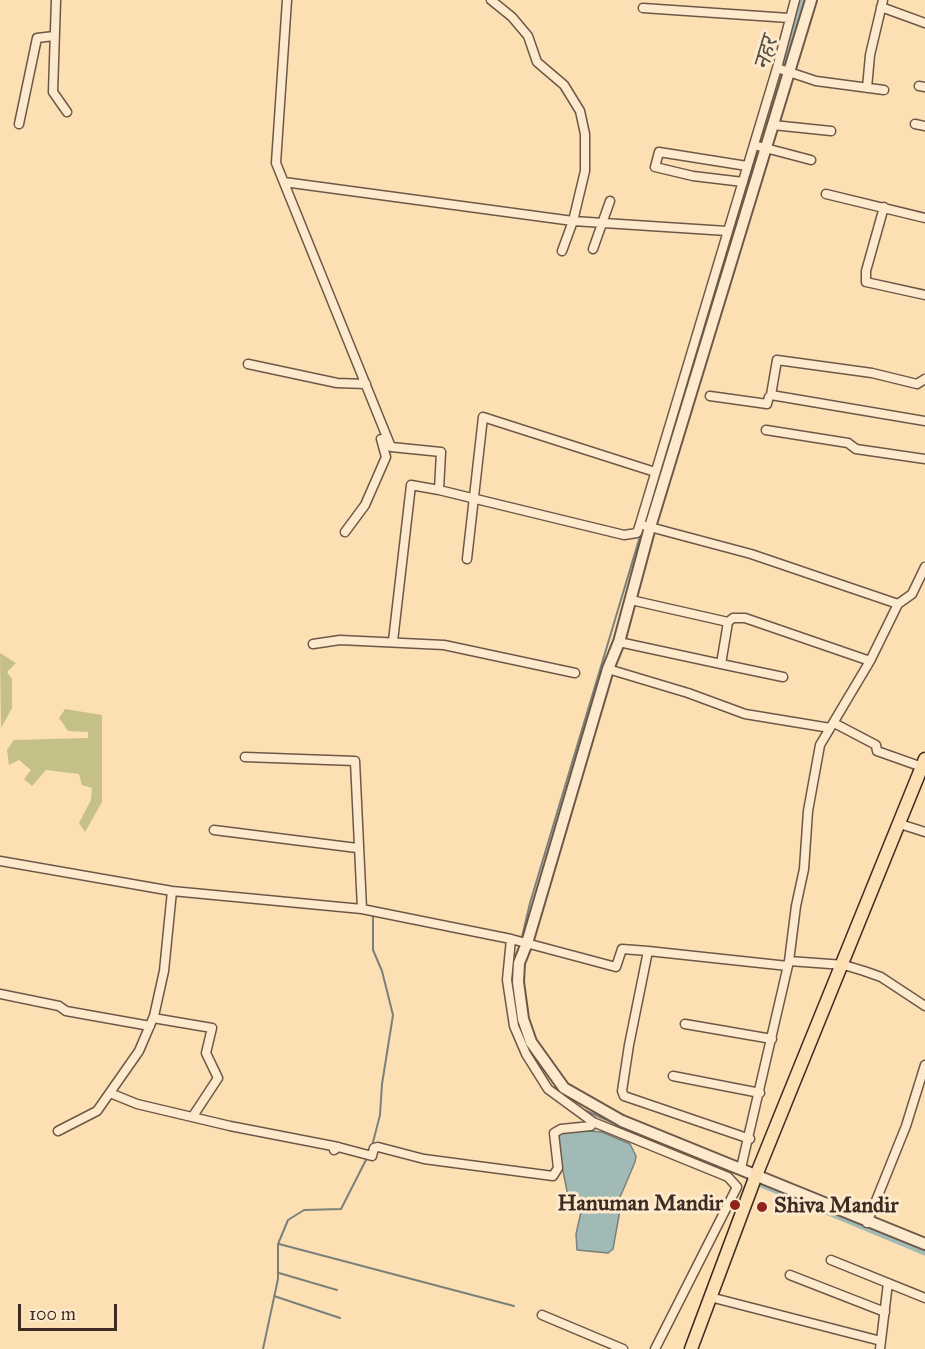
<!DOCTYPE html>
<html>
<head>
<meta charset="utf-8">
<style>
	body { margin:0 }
	#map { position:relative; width:925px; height:1349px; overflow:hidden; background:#fcdfb2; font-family:"IM FELL Great Primer",serif }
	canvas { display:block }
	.scale { position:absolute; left:18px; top:1304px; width:99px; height:27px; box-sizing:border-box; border:3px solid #3d2b24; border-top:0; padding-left:8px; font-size:18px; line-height:21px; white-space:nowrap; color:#3d2b24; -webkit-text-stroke:4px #fdeacd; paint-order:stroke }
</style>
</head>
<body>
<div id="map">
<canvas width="925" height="1349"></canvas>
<div class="scale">100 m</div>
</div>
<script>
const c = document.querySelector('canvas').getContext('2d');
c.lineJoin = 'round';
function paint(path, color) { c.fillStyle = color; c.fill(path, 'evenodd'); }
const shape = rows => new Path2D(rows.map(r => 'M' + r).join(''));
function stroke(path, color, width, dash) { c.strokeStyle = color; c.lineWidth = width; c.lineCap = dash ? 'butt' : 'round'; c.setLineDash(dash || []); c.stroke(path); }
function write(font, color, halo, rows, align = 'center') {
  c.font = font + ' "IM FELL Great Primer","Noto Serif Devanagari",serif'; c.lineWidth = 6; c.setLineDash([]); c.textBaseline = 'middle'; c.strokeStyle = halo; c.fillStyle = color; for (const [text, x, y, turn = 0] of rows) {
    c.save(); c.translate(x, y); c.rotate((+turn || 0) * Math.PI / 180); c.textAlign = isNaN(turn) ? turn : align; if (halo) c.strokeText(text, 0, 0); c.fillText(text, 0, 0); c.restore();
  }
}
paint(shape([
	[0,653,16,663,7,672,12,679,12,708,1,728],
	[65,709,102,715,102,802,85,832,79,823,91,800,92,788,82,785,79,774,46,770,32,786,24,779,31,770,19,760,9,765,7,750,14,740,88,738,88,732,68,731,59,718]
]), '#c4c088');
const water = shape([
	[574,1130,602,1132,630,1144,636,1156,635,1162,618,1202,575,1205,569,1201,557,1141,560,1133,574,1130],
	[611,1207,620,1210,613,1249,608,1253,577,1250,576,1234,582,1208,611,1207]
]);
paint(water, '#a2bab6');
stroke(water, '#7a817c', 1.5);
stroke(shape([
	[761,144,766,126],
	[731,235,759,149],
	[517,937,522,937,530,903,641,533],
	[512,988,514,970],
	[582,1109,618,1125],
	[634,1132,751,1179],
	[372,1146,380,1115,382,1084,393,1015,382,971,373,950,373,915],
	[279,1244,514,1306],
	[279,1273,337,1290],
	[274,1296,340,1318],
	[263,1349,278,1279,278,1244,288,1220,304,1210,341,1209,368,1156]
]), '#7a817c', 2);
stroke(shape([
	[768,120,804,0],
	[759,1183,925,1252]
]), '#a2bab6', 7);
const minor = shape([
	[56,0,53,92,67,112],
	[287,0,276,163,391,447,441,452,439,490,624,535,637,533,640,524,777,68,795,0],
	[491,0,512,17,528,36,537,62,564,85,580,111,585,134,585,171,573,221,562,251],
	[881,7,925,23],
	[643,8,789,18],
	[777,68,816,81,884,90],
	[919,86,925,87],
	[867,88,870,55,883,0],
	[19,124,37,38,54,36],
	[915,124,925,126],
	[773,125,831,131],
	[754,145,811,160],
	[284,182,573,221,727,231],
	[743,182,693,176,655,167,659,152,747,166],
	[826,194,925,218],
	[884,207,866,271,866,282,925,295],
	[593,249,610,201],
	[248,364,337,383,366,384],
	[925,379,917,384,872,373,777,360,771,395,925,421],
	[710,396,767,404,769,397],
	[766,430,848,443,856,449,925,459],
	[646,526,751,554,898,604],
	[345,532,365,505,386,457,381,439],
	[467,559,483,417,655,472],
	[631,600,728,622],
	[393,641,411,485,439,490],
	[619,642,721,664],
	[313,644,340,640,444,645,575,673],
	[608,669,688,693,745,714,830,728],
	[783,677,721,664,728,622,733,618,745,618,870,661],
	[834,723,876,745,877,751,925,768],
	[245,757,355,761,362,909],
	[900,824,925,832],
	[214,830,357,848],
	[0,861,172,891,362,909,511,939,616,967,622,949,648,951],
	[511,939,507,980,514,1026,526,1054,548,1089,593,1122,728,1177,737,1187,655,1349],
	[789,961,844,965,864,971,881,977,925,1006],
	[0,994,59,1006,66,1011,150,1026],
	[153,1018,212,1028,206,1053,218,1078,193,1116],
	[685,1024,772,1039],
	[673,1076,760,1093],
	[110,1093,137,1104,230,1126,338,1147],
	[58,1131,97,1111,139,1051,154,1016,164,971,172,891],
	[750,1139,624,1096,622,1091,629,1045,648,951,788,966],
	[334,1150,338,1147,372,1156,374,1148,378,1147,424,1159,553,1176,558,1168,554,1133,561,1129,591,1126,593,1122],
	[741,1168,789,961,796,906,804,869,808,811,820,745,870,661,898,604,912,594,925,567],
	[867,1223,906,1126,925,1065],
	[831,1260,925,1298],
	[790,1275,885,1312],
	[710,1297,881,1341],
	[542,1315,623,1349],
	[880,1349,888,1283]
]);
const tertiary = shape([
	[811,0,650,527,619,642,608,669,527,943,519,963,518,982,523,1019,531,1042,564,1088,622,1121,925,1244]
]);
const primary = shape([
	[691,1349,755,1178,925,759]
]);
stroke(minor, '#6d5848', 11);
stroke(tertiary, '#6d5848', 14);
stroke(primary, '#3d2b24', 15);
stroke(minor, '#fdeacd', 8);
stroke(tertiary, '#fdeacd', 10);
stroke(primary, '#fcdfb2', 12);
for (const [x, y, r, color] of [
	[735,1205,6,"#8f2418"],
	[762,1207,6,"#8f2418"]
]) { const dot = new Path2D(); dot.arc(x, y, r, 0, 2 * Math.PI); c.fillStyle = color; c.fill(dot); stroke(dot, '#fdeacd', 2); }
write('bold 22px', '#3d2b24', '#fdeacd', [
	["Hanuman Mandir",723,1205],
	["Shiva Mandir",774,1207,"left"]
], 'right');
write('italic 24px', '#564f48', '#fdeacd', [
	["नहर",767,54,-73]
]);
</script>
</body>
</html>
